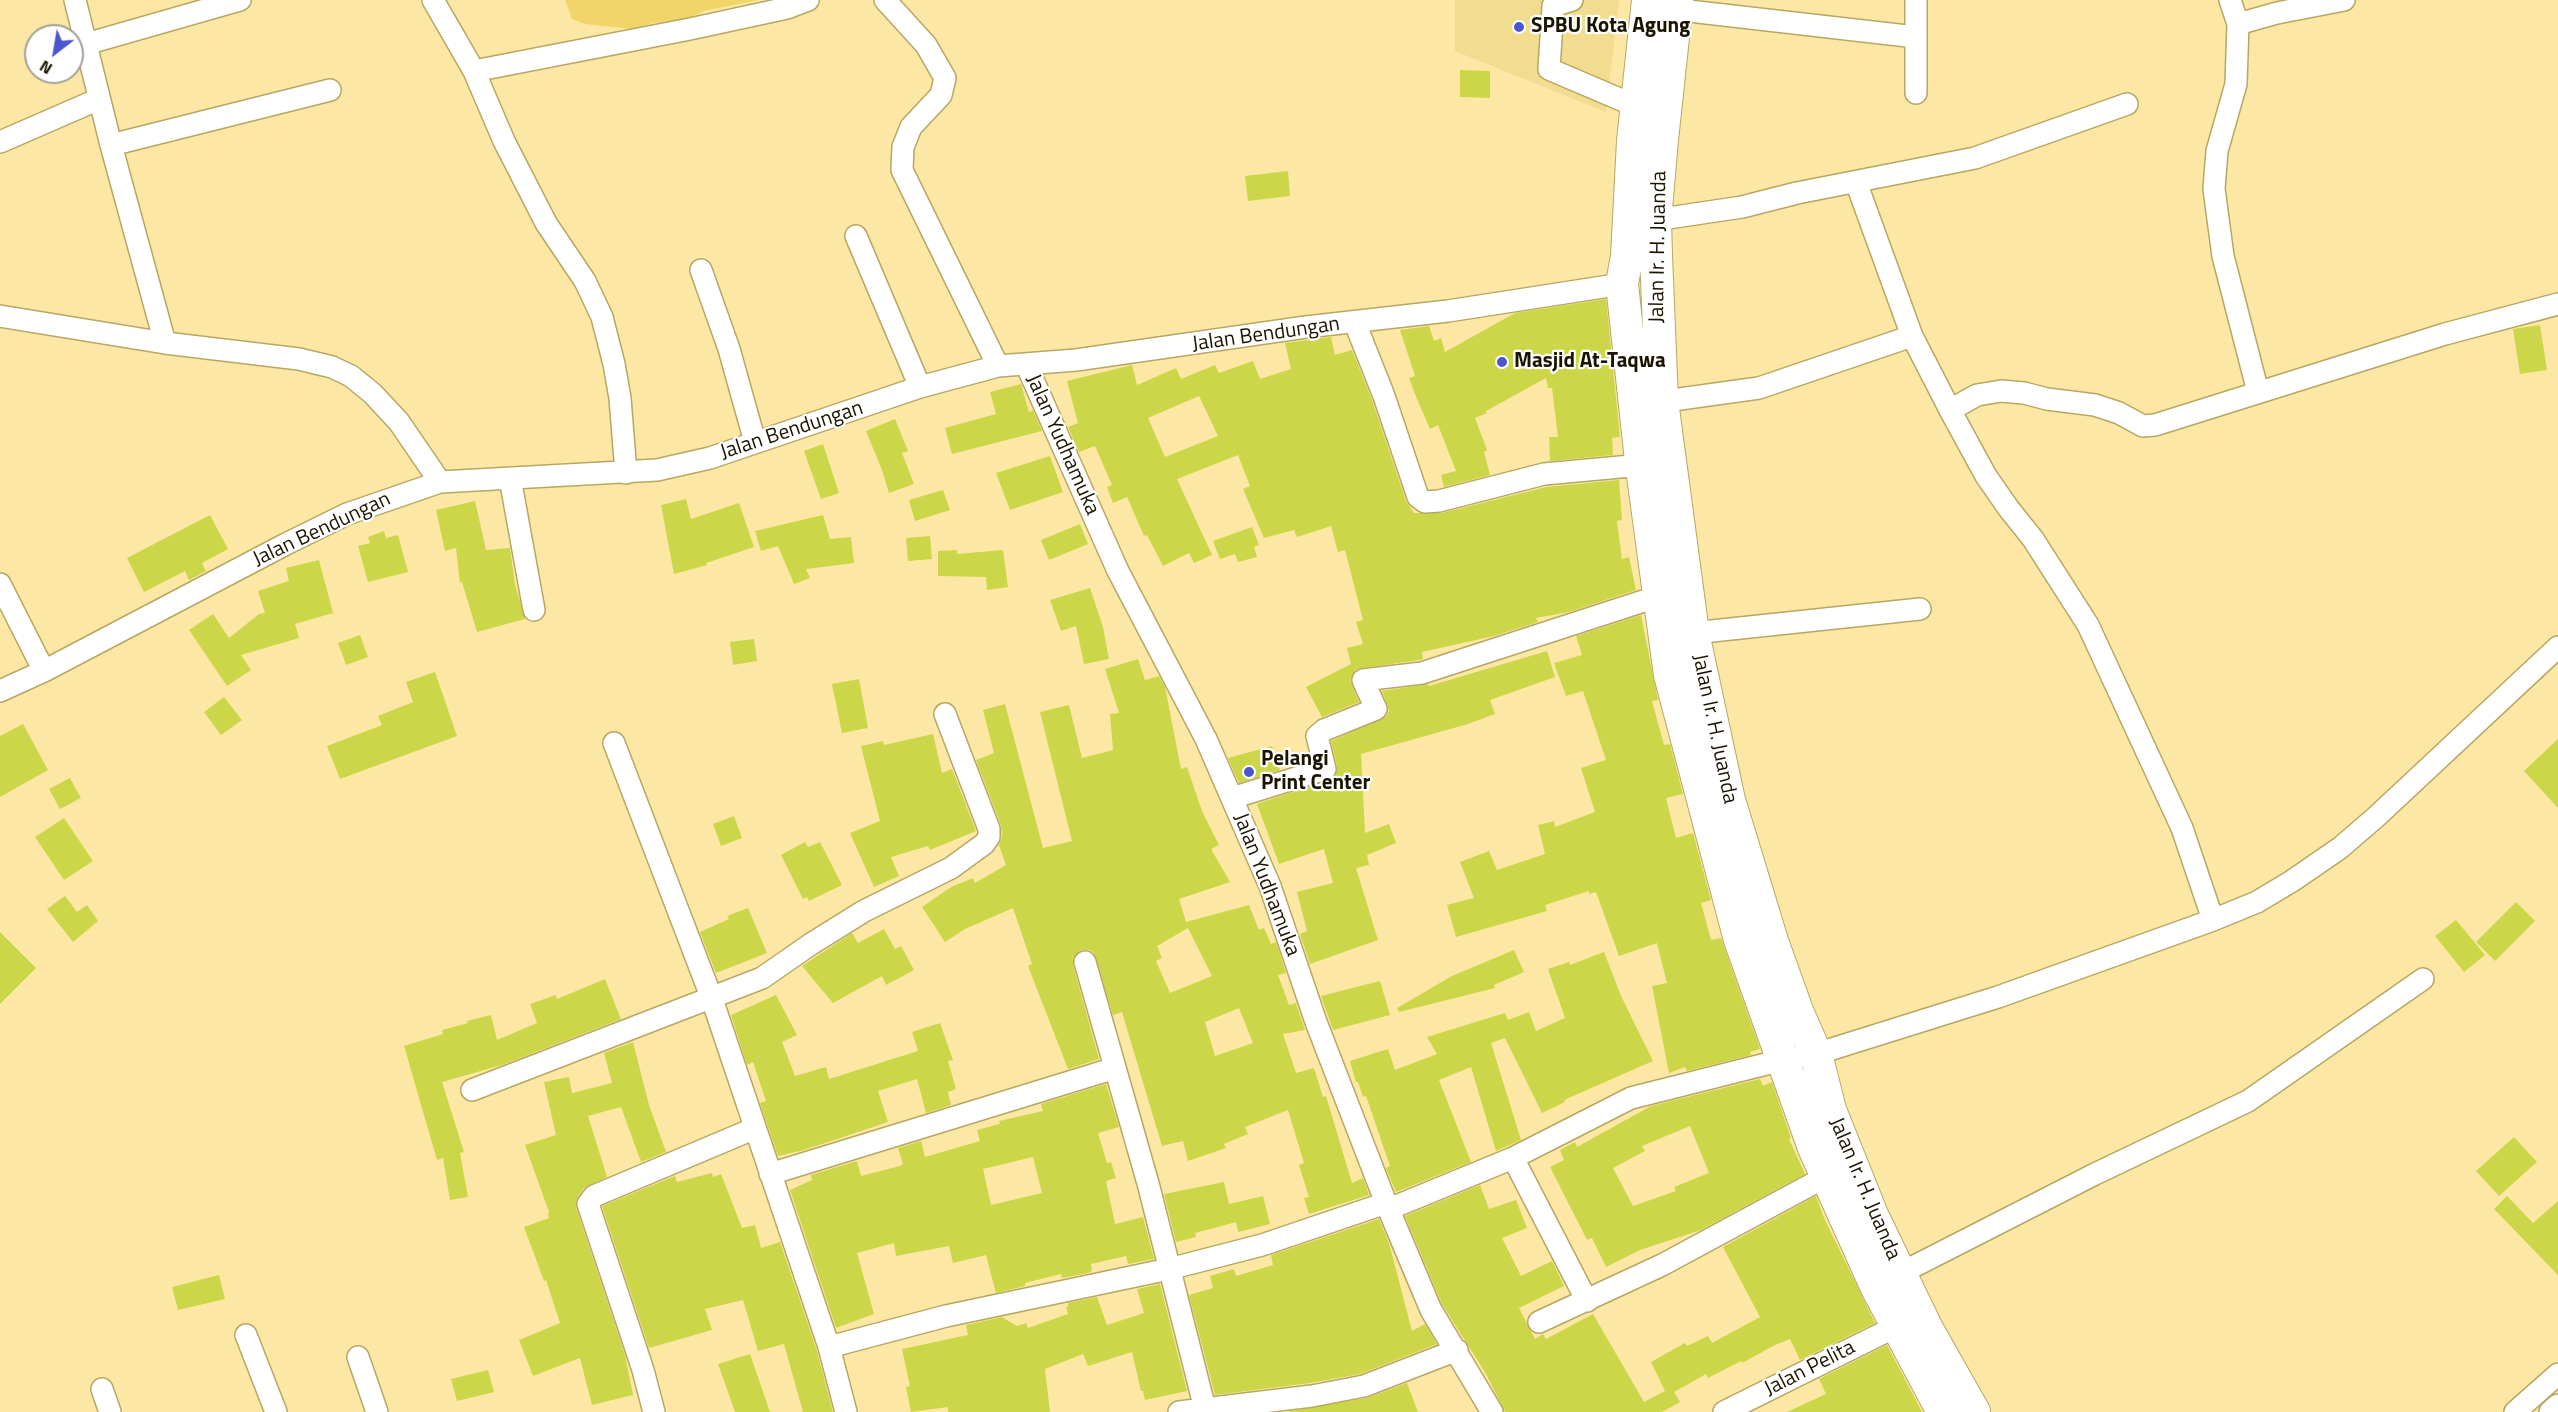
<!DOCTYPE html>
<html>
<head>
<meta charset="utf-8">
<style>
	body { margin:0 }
	#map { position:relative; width:2558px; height:1412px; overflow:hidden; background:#fce8a4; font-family:"Titillium Web",sans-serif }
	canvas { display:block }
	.north { position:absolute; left:24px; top:24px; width:60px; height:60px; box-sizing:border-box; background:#fff; border:2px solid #a4a199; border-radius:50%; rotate:211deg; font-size:16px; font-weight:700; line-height:24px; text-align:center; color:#1b1400 }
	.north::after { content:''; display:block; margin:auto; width:21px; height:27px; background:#4c57cd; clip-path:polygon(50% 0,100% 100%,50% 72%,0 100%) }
</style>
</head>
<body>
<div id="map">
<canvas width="2558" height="1412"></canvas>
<div class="north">N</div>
</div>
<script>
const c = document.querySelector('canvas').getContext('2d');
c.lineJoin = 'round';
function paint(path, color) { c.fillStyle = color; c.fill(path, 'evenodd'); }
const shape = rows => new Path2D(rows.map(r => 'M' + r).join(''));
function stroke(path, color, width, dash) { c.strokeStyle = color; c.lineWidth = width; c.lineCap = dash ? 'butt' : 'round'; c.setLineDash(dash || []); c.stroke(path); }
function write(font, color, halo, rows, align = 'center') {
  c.font = font + ' "Titillium Web",sans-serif'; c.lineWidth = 4.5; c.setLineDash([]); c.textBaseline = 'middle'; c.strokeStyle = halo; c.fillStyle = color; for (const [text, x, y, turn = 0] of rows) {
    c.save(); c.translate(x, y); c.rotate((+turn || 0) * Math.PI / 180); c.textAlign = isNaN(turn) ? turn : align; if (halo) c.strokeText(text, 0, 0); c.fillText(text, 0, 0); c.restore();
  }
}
paint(shape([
	[1455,0,1619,0,1606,112,1455,51]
]), '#f1dc8f');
paint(shape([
	[565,0,759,0,704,11,688,19,653,23,633,29,585,24,572,19]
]), '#f2d56a');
paint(shape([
	[1460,70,1490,71,1490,98,1460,97],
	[1288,171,1290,196,1248,201,1245,176],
	[1606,299,1620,437,1612,438,1613,455,1550,461,1549,437,1558,437,1552,388,1548,388,1546,378,1486,411,1487,413,1475,418,1487,450,1484,452,1490,475,1444,487,1441,475,1456,471,1438,425,1430,429,1417,399,1409,378,1415,376,1400,330,1429,326,1434,341,1441,338,1445,352,1515,313],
	[2540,325,2547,370,2520,374,2513,329],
	[1331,337,1335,355,1352,350,1372,400,1406,501,1414,513,1442,513,1546,487,1619,480,1622,520,1617,521,1622,559,1629,557,1636,590,1569,612,1536,618,1538,622,1494,636,1422,652,1423,659,1419,660,1356,669,1350,680,1359,702,1322,717,1306,687,1351,664,1347,648,1363,644,1356,622,1363,620,1345,550,1338,552,1331,526,1297,537,1294,530,1264,538,1243,489,1250,486,1238,455,1177,479,1212,555,1194,563,1189,553,1163,566,1147,535,1144,536,1127,497,1113,503,1107,487,1112,485,1095,446,1079,452,1068,427,1078,423,1067,381,1132,365,1137,385,1176,368,1181,379,1215,365,1219,373,1253,361,1260,379,1291,369,1285,343],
	[1199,396,1218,436,1165,457,1148,418],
	[1021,384,1029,412,1033,410,1042,431,952,454,945,428,996,414,990,392],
	[895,419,908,451,902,453,914,484,889,493,882,470,866,431],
	[823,444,839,493,821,499,804,451],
	[1050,456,1063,492,1010,510,996,473],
	[943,490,950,510,915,521,909,500],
	[686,499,691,519,739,503,754,547,706,563,707,565,674,574,661,505],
	[475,501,486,550,510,548,515,584,525,619,477,632,462,582,460,583,456,548,445,551,436,510],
	[210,515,228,549,202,563,206,571,189,580,185,571,144,592,127,558],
	[823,515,830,539,851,537,854,563,806,569,810,578,794,584,778,546,761,551,755,531],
	[1080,524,1088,544,1049,560,1041,540],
	[1252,527,1259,545,1254,547,1257,557,1238,562,1235,554,1220,559,1213,541],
	[384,531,386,538,398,535,408,572,368,582,358,546,370,543,368,537],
	[930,536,932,559,908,561,906,538],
	[957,550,957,554,1003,550,1008,587,987,590,986,577,938,576,938,551],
	[319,560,333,613,295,624,299,638,241,655,251,670,227,686,189,630,213,614,229,638,259,614,265,613,258,591,289,581,286,568],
	[1090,588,1103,627,1109,659,1084,664,1076,626,1061,631,1050,600],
	[1641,615,1658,700,1652,701,1664,745,1670,744,1683,794,1666,798,1676,838,1693,833,1711,900,1701,903,1711,940,1721,938,1760,1049,1750,1052,1751,1055,1687,1071,1685,1067,1669,1073,1652,986,1667,983,1657,943,1619,956,1596,892,1589,894,1589,891,1545,905,1547,911,1456,937,1447,905,1474,898,1460,862,1489,851,1497,870,1545,854,1538,825,1554,821,1555,827,1595,812,1581,768,1606,760,1583,691,1566,696,1554,663,1582,655,1576,636],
	[360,635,368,657,346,665,338,643],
	[754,639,757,661,733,665,730,642],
	[1547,651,1555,677,1490,700,1495,714,1468,724,1361,754,1365,833,1389,824,1396,843,1367,855,1369,865,1356,868,1378,940,1310,964,1300,934,1307,931,1297,892,1333,883,1324,849,1279,864,1257,804,1334,778,1337,767,1331,741,1386,717,1389,710,1382,691,1428,684,1429,686],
	[1138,659,1145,680,1159,676,1165,687,1181,769,1187,767,1202,811,1219,845,1211,849,1230,882,1179,899,1186,922,1249,905,1259,930,1264,928,1271,944,1276,942,1286,973,1278,975,1289,1005,1296,1003,1305,1030,1283,1034,1296,1073,1314,1068,1323,1097,1326,1096,1352,1183,1363,1178,1369,1195,1309,1214,1304,1198,1309,1197,1299,1165,1304,1163,1288,1110,1245,1127,1248,1134,1224,1144,1226,1148,1188,1161,1183,1141,1162,1146,1122,1012,1113,1015,1094,953,1089,950,1081,950,1073,958,1073,965,1099,1059,1068,1069,1028,966,1032,964,1013,908,965,929,945,942,922,907,951,887,973,878,975,883,1006,865,999,845,1002,837,1001,825,976,760,994,753,983,710,1005,704,1043,848,1072,841,1040,712,1069,705,1082,758,1113,750,1110,714,1119,713,1105,669],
	[1188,928,1212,976,1170,993,1156,961,1162,958,1157,946],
	[1239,1008,1253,1043,1215,1056,1205,1022],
	[435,672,457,736,340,779,327,746,382,725,378,716,413,702,406,682],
	[859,679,868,728,842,733,832,684],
	[224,697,242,720,221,735,204,712],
	[23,724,48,770,0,797,0,736],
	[933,734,942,773,952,769,976,831,930,850,928,846,891,857,899,876,874,887,850,833,880,821,861,746,883,741,884,745],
	[2558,739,2558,808,2524,771],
	[1272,746,1280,770,1239,783,1228,758],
	[70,778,81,798,60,809,49,789],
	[734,816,742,838,721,846,713,824],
	[64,818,93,861,64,880,35,837],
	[805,842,808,847,820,842,842,885,809,901,807,897,803,899,781,855],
	[65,896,77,912,87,905,98,921,73,942,47,909],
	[2516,902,2535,921,2495,961,2476,942],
	[748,908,767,953,716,973,700,932,729,919,727,916],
	[2456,920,2485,955,2464,972,2435,936],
	[884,929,895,949,901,946,914,970,886,985,882,976,833,1003,802,966,852,933,858,943],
	[0,932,36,968,0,1004],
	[1514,950,1524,972,1494,985,1495,988,1399,1012,1397,1008,1452,976],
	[1604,952,1621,996,1653,1061,1564,1100,1565,1102,1542,1113,1505,1038,1491,1043,1521,1140,1496,1151,1471,1067,1439,1080,1471,1162,1396,1192,1386,1168,1390,1166,1366,1096,1363,1097,1358,1082,1356,1082,1350,1061,1388,1049,1395,1070,1437,1054,1427,1037,1505,1013,1508,1020,1529,1012,1536,1031,1565,1018,1548,969,1569,962,1570,965],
	[605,979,621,1019,502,1065,442,1082,464,1152,460,1153,468,1197,450,1200,443,1158,437,1160,404,1046,443,1034,442,1030,468,1023,467,1021,491,1015,497,1040,537,1023,530,1004,556,995,557,999],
	[1380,981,1390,1015,1333,1030,1321,996],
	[776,995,797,1035,782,1042,795,1076,826,1067,829,1079,918,1051,912,1032,940,1023,953,1060,948,1061,956,1089,948,1092,951,1105,926,1113,917,1079,878,1091,888,1122,804,1150,778,1156,760,1103,766,1101,753,1062,747,1065,731,1015],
	[633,1042,649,1105,666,1152,641,1162,621,1107,588,1116,607,1177,584,1188,578,1197,576,1207,625,1355,633,1395,592,1405,580,1358,533,1376,519,1340,560,1323,546,1280,544,1281,524,1227,549,1218,548,1213,549,1212,525,1145,556,1135,544,1082,569,1077,572,1093,612,1083,604,1053],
	[1760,1079,1763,1086,1772,1082,1791,1138,1789,1139,1805,1174,1701,1230,1640,1250,1606,1267,1592,1238,1587,1240,1550,1167,1564,1160,1560,1150,1575,1142,1577,1147,1651,1106],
	[1690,1126,1709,1173,1674,1187,1676,1191,1633,1206,1613,1168,1645,1151,1642,1146],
	[1106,1084,1119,1127,1098,1133,1107,1163,1111,1162,1116,1178,1106,1181,1115,1224,1143,1217,1154,1259,1128,1264,1126,1256,1091,1264,1092,1271,1088,1273,1062,1278,1061,1274,1025,1283,1025,1286,996,1293,986,1255,953,1263,949,1246,896,1256,894,1243,857,1253,874,1314,836,1328,790,1190,812,1180,811,1175,857,1161,861,1176,900,1166,903,1164,898,1148,921,1141,925,1157,980,1141,977,1130,1000,1124,999,1121,1043,1111,1041,1104],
	[1033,1157,1042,1193,991,1205,983,1169],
	[2514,1137,2537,1162,2499,1196,2476,1171],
	[712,1173,713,1177,721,1174,742,1228,755,1225,761,1248,780,1242,817,1351,833,1412,803,1412,784,1344,758,1351,743,1300,705,1309,712,1330,649,1348,602,1206,675,1176,677,1182],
	[1224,1182,1229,1204,1263,1196,1270,1224,1238,1232,1236,1222,1195,1233,1196,1237,1176,1242,1164,1194],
	[1480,1185,1489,1209,1516,1200,1527,1228,1502,1238,1521,1276,1552,1261,1564,1286,1519,1308,1535,1339,1543,1334,1546,1339,1593,1314,1644,1402,1665,1391,1651,1362,1685,1343,1687,1346,1708,1336,1712,1343,1760,1317,1723,1247,1816,1196,1824,1218,1875,1323,1800,1360,1790,1339,1775,1345,1742,1363,1741,1361,1708,1378,1706,1374,1674,1392,1680,1402,1662,1412,1505,1412,1486,1374,1442,1304,1405,1216],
	[2507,1196,2533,1223,2558,1201,2558,1275,2494,1209],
	[1379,1219,1389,1243,1412,1331,1425,1324,1437,1344,1360,1374,1310,1383,1215,1395,1189,1295,1213,1288,1210,1276,1234,1269,1236,1276,1273,1265,1271,1255],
	[219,1275,225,1299,178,1310,172,1287],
	[1160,1284,1187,1391,1145,1400,1143,1391,1141,1391,1132,1352,1088,1366,1083,1354,1045,1369,1050,1412,948,1412,948,1407,911,1412,906,1387,910,1386,902,1349,968,1335,966,1325,1002,1317,1017,1326,1026,1323,1028,1328,1068,1314,1066,1307,1068,1307,1068,1303,1097,1297,1107,1325,1144,1313,1137,1289],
	[1887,1345,1922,1412,1787,1412,1826,1394,1819,1379],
	[750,1354,770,1412,735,1412,718,1364],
	[488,1370,494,1392,457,1401,451,1379],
	[1407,1383,1418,1412,1286,1412,1367,1398]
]), '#cbd748');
const minor = shape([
	[75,0,111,145,165,343],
	[433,0,474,71,504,141,546,223,585,281,602,317,614,364,620,398,626,473],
	[885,0,926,45,945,78,941,95,911,127,903,147,902,170,998,366],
	[1572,0,1553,6,1549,69,1638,107],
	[1916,0,1916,93],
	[2230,0,2238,24,2236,84,2217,151,2214,189,2223,256,2258,392],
	[1663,8,1916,37],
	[2238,24,2277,13,2344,0],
	[86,44,240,0],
	[474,71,690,29,787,8,808,0],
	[0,142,99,99],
	[111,145,330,90],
	[1856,182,1912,336],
	[1655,220,1742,207,1797,193,1975,158,2127,104],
	[856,236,920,387],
	[701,270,729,349,755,442],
	[0,316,165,343,299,359,332,367,351,376,373,394,399,422,440,482],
	[1355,323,1384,396,1418,497,1425,502,1439,501,1544,474,1642,465],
	[1026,364,1118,571,1206,739,1270,886,1316,1022,1386,1203,1431,1310,1492,1412],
	[1651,403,1759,388,1912,336,1950,410,1977,395,2001,391,2024,393,2047,399,2095,405,2119,413,2143,426,2155,425,2445,334,2558,304],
	[1950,410,1986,476,2009,509,2033,539,2088,625,2182,828,2213,920],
	[510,478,534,610],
	[0,584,44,671],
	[1693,633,1920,609],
	[0,691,44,671,286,544,347,514,440,482,657,470,710,458,920,387,998,366,1076,360,1306,327,1448,311,1622,284],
	[614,743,712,999,829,1347,846,1412],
	[1232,798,1325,769,1317,736,1324,730,1376,709,1363,680,1422,673,1659,596],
	[1085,962,1149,1187,1205,1409],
	[472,1090,762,978,811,944,864,911,951,868,984,844,989,837,989,829,945,714],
	[1513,1158,1587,1301],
	[770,1174,1115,1068],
	[1389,1209,1513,1158,1631,1098,1782,1060,1816,1054,1998,997,2213,920,2257,902,2292,881,2340,848,2376,817,2558,647],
	[1901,1273,2095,1174,2248,1101,2423,979],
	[1539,1322,1662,1265,1827,1176],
	[246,1335,276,1412],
	[829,1347,946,1316,1169,1269,1262,1245,1386,1203],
	[358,1357,377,1412],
	[102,1389,110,1412],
	[654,1412,643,1370,588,1204,594,1196,753,1129],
	[1179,1412,1312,1396,1364,1386,1457,1350],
	[1724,1412,1897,1326],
	[2515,1412,2558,1374],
	[2550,1412,2558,1405]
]);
const highway = shape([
	[1648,0,1633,141,1627,256,1622,284,1641,461,1670,675,1740,940,1814,1148,1876,1286,1943,1412],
	[1677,0,1662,140,1655,220,1656,255,1662,401,1693,633,1729,800,1772,941,1797,1011,1816,1054,1830,1110,1872,1215,1927,1329,1974,1412]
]);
stroke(minor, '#b8a663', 24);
stroke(highway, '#b8a663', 34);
stroke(minor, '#fff', 21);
stroke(highway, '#fff', 32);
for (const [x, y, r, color] of [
	[1519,27,6,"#4c57cd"],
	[1502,362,6,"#4c57cd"],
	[1249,772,6,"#4c57cd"]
]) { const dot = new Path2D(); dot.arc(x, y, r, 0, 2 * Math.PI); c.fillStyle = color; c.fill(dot); stroke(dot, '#fff', 2); }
write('bold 21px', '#1b1400', '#fff', [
	["SPBU Kota Agung",1531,27],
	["Masjid At-Taqwa",1514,362],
	["Pelangi",1261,760],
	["Print Center",1261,784]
], 'left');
write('21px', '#1b1400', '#fff', [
	["Jalan Ir. H. Juanda",1659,247,-89],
	["Jalan Bendungan",1266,335,-8],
	["Jalan Bendungan",792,431,-18],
	["Jalan Yudhamuka",1062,445,66],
	["Jalan Bendungan",322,530,-25],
	["Jalan Ir. H. Juanda",1714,729,78],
	["Jalan Yudhamuka",1266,885,69],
	["Jalan Ir. H. Juanda",1864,1189,67],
	["Jalan Pelita",1810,1369,-27]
]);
</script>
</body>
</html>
